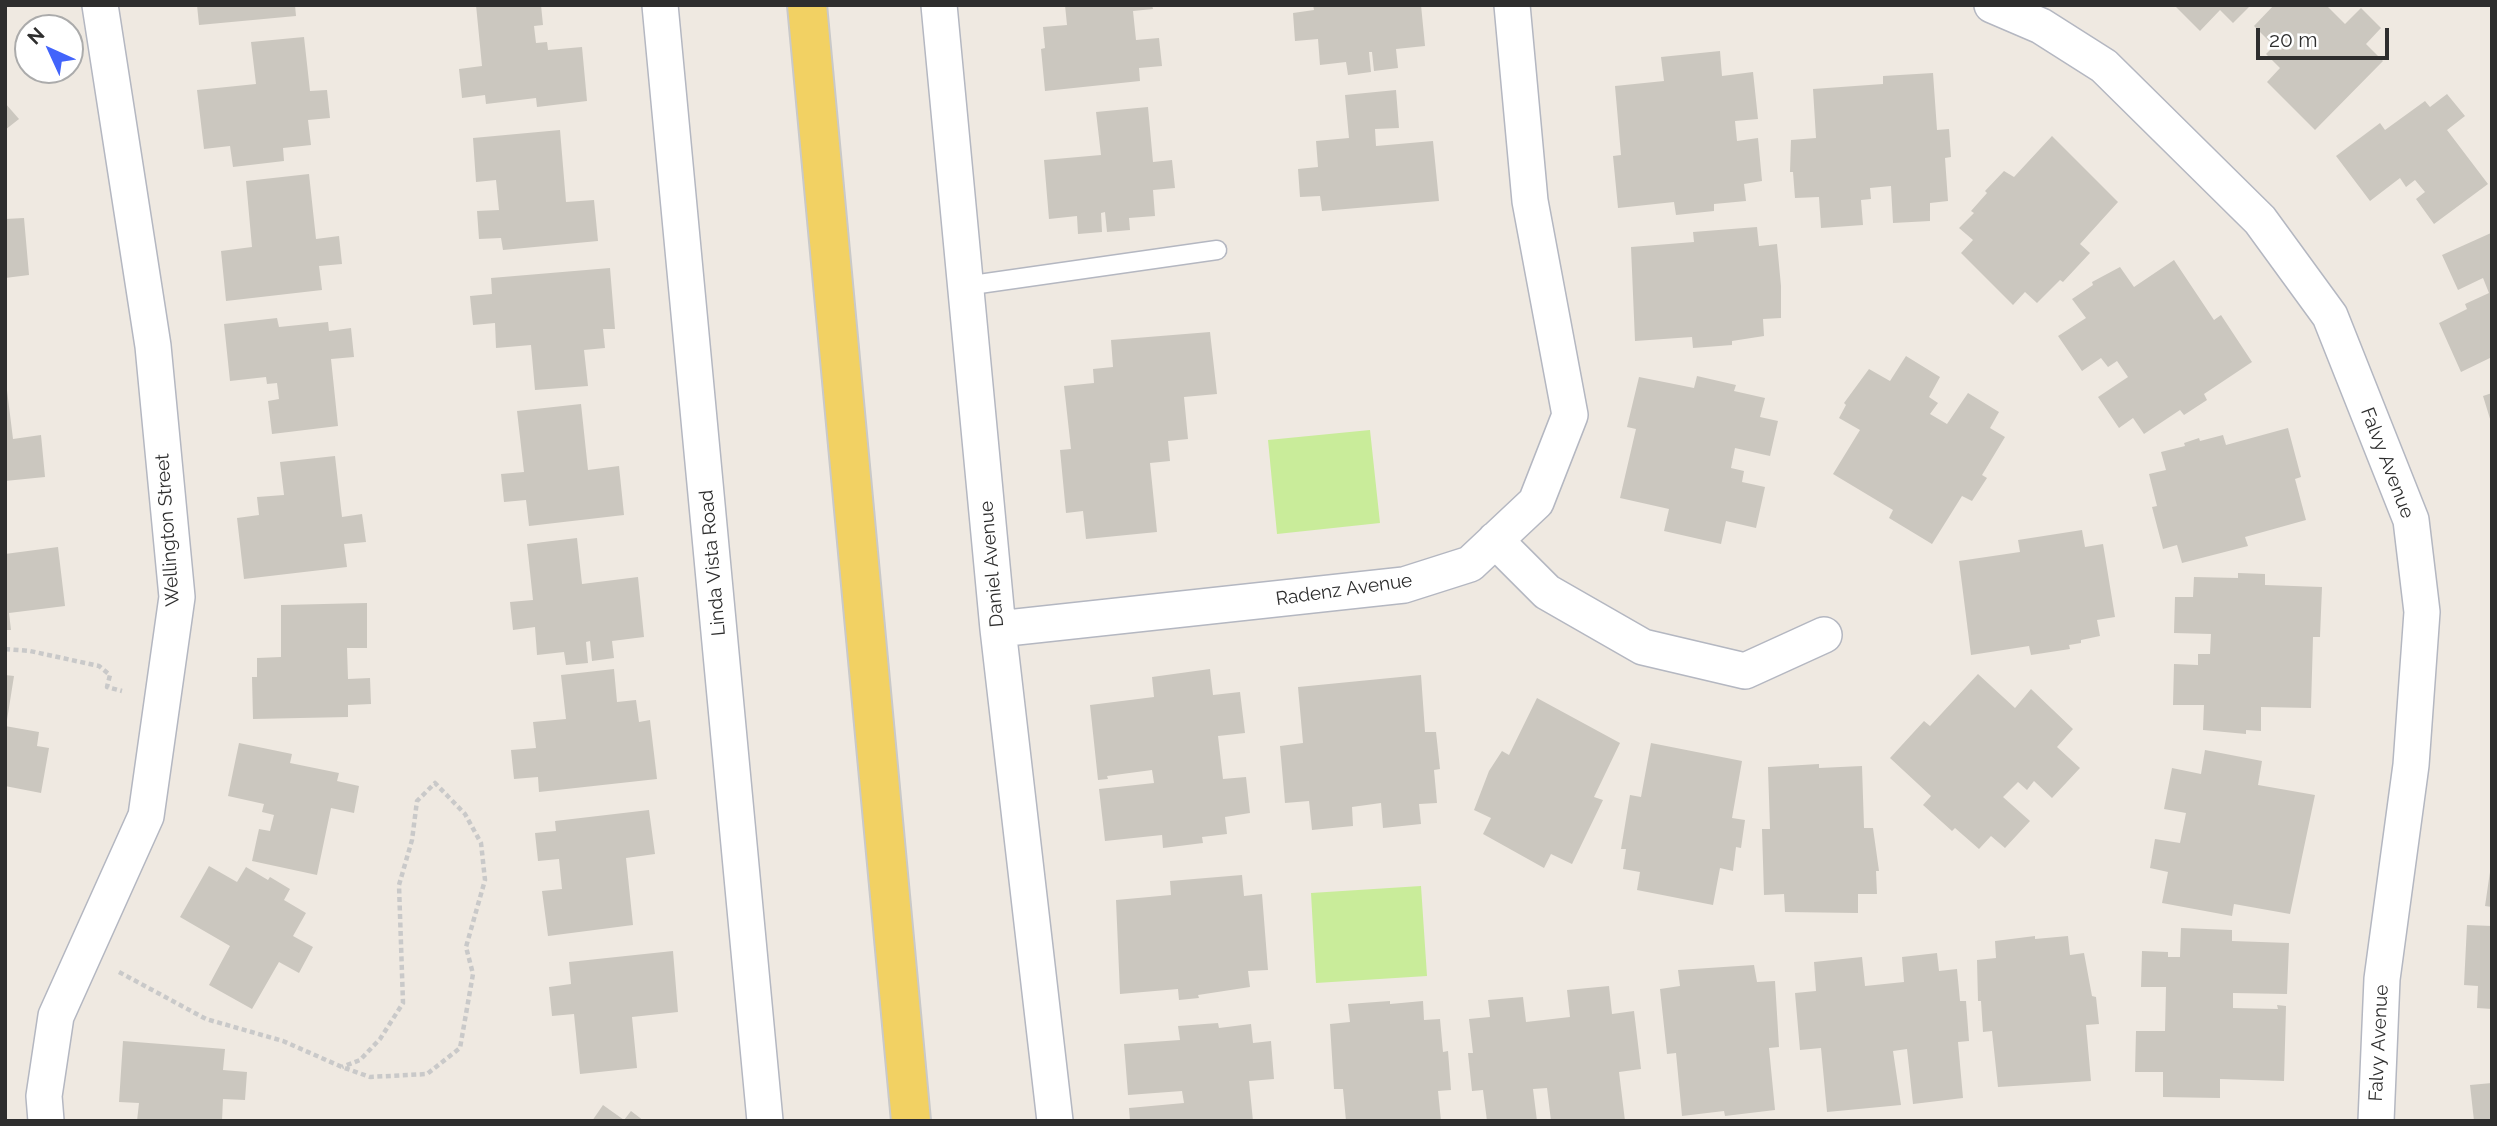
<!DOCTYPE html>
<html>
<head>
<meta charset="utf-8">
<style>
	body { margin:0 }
	#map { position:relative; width:2497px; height:1126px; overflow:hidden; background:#efe9e1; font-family:Raleway,sans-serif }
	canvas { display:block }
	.frame { position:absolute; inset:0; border:7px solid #2e2e2e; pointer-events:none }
	.north { position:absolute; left:14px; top:14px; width:70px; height:70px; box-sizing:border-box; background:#fff; border:2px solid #ababab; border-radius:50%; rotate:315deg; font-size:19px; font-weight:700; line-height:28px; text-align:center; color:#2e2e2e }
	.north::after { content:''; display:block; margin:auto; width:24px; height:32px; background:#4264fb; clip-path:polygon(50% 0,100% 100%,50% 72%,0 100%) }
	.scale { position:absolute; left:2256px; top:28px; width:133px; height:32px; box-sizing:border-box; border:4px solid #2e2e2e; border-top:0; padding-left:9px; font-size:21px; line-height:24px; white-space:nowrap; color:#2e2e2e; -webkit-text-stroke:5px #fff; paint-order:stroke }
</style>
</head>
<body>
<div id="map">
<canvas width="2497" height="1126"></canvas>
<div class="frame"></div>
<div class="north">N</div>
<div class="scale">20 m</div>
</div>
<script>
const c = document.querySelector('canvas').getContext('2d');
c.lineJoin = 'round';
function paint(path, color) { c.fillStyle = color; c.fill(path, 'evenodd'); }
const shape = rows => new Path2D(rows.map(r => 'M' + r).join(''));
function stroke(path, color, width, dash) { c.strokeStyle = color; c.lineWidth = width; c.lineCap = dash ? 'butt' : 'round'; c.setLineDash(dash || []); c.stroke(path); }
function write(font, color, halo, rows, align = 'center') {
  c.font = font + ' Raleway,sans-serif'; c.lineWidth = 5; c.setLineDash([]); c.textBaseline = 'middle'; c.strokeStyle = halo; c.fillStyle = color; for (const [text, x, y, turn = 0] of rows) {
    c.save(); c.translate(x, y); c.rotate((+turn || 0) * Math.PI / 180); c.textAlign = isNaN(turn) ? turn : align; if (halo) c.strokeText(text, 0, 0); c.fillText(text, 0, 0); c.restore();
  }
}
paint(shape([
	[1370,430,1380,523,1277,534,1268,440],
	[1421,886,1427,976,1316,983,1311,893]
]), '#c9ec9a');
paint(shape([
	[197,5,295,5,296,16,199,25],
	[476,5,541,5,543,25,534,26,536,43,547,42,548,50,582,47,587,101,537,107,536,98,486,104,485,95,462,98,459,69,482,66],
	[1065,5,1152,5,1153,9,1133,11,1136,40,1159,38,1162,66,1139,68,1140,81,1045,91,1041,49,1045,48,1043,27,1067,25],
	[1313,5,1421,5,1425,46,1396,49,1398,68,1374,71,1372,52,1369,52,1371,72,1348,75,1346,62,1320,65,1318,39,1295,41,1293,13,1314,10],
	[2174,5,2251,5,2233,23,2220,10,2200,31],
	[2274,5,2326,5,2345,24,2361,8,2381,28,2366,44,2383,61,2315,130,2267,82,2280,68,2266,54,2274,46,2254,26],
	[304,37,310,91,327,90,330,118,308,120,311,145,283,148,284,161,233,167,230,146,204,149,197,90,256,84,251,42],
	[1720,51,1722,76,1753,72,1758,119,1735,121,1737,141,1758,138,1762,181,1744,184,1746,201,1714,204,1714,211,1676,215,1674,202,1618,208,1613,156,1621,155,1615,86,1664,81,1661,57],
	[1933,73,1937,130,1949,129,1951,157,1945,158,1948,201,1930,203,1930,221,1893,223,1891,186,1870,188,1871,199,1861,200,1863,225,1821,228,1819,197,1795,198,1793,172,1790,172,1791,140,1816,138,1813,89,1883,84,1883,76],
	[1396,90,1399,128,1375,129,1376,146,1433,141,1439,201,1322,211,1320,196,1300,197,1298,169,1318,167,1316,141,1349,138,1345,95],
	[2447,94,2465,116,2447,130,2488,184,2434,224,2416,199,2425,192,2415,180,2406,187,2400,178,2370,201,2336,156,2380,123,2385,130,2425,101,2430,107],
	[5,103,19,119,5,130],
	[1148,107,1153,162,1172,160,1175,188,1153,190,1155,216,1129,218,1130,230,1107,232,1105,212,1101,213,1102,232,1078,234,1077,216,1049,219,1044,160,1101,155,1096,112],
	[560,130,566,202,594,200,598,241,503,250,501,238,479,239,477,211,499,210,496,180,476,182,473,138],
	[2052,136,2118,202,2080,244,2090,253,2063,282,2060,280,2037,303,2025,292,2013,305,1961,253,1973,240,1959,228,1974,213,1971,211,1987,193,1985,191,2004,171,2014,177],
	[309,174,316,239,339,236,342,264,319,266,322,290,226,301,221,251,252,247,246,181],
	[24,218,29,275,5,278,5,219],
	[1757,227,1759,246,1777,244,1781,286,1781,318,1763,319,1764,336,1732,341,1732,345,1693,348,1692,337,1635,341,1631,247,1694,242,1693,232],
	[2491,233,2492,357,2461,372,2439,323,2467,309,2465,304,2489,293,2483,278,2458,290,2442,255],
	[2174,260,2214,320,2221,315,2252,362,2204,394,2207,400,2184,415,2180,410,2144,434,2133,418,2119,428,2098,397,2128,377,2117,361,2108,367,2101,358,2082,371,2058,336,2086,318,2072,299,2093,285,2092,282,2120,267,2134,287],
	[610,268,615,329,603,329,605,348,584,350,588,386,535,390,531,345,496,348,495,323,473,325,470,296,492,294,491,278],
	[277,318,279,327,328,322,329,331,351,328,354,357,331,359,338,426,272,434,268,401,279,399,277,383,267,384,266,377,230,381,224,324],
	[1210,332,1217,394,1184,397,1188,439,1168,441,1170,461,1150,463,1157,532,1086,539,1083,511,1066,513,1060,450,1071,449,1064,386,1094,383,1093,369,1113,367,1111,340],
	[1906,356,1940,377,1929,397,1938,403,1930,414,1947,424,1968,393,1999,412,1990,428,2005,437,1982,475,1987,478,1972,501,1962,496,1932,544,1889,518,1893,510,1833,474,1860,430,1839,418,1846,405,1844,403,1869,369,1890,381],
	[5,374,13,439,41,435,45,477,5,481],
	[1697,376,1736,385,1734,391,1765,398,1760,417,1778,421,1770,456,1735,448,1731,468,1744,471,1742,482,1765,487,1756,528,1726,521,1721,544,1664,531,1669,509,1620,498,1636,429,1627,427,1639,377,1694,388],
	[2492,393,2492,422,2491,422,2483,396],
	[581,404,588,470,619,466,624,515,529,526,526,500,504,502,501,474,524,472,517,411],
	[2288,428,2301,477,2295,479,2306,520,2245,537,2248,546,2182,563,2177,545,2163,549,2152,507,2157,506,2149,474,2166,470,2161,452,2185,446,2184,443,2199,438,2200,441,2223,435,2226,445],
	[335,456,342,517,362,514,366,542,344,544,347,567,244,579,237,518,259,515,257,497,284,495,280,462],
	[2082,530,2085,547,2103,544,2115,617,2097,620,2100,636,2081,640,2081,643,2069,645,2070,649,2031,655,2029,646,1971,655,1959,561,2020,552,2018,540],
	[577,538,582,584,638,577,644,637,612,641,614,658,592,661,590,641,586,642,588,663,566,665,564,652,537,655,535,627,513,630,510,602,533,600,527,544],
	[58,547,65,606,9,613,11,630,5,630,5,554],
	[2238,573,2265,574,2265,585,2322,587,2320,637,2313,637,2311,708,2261,707,2261,731,2246,730,2246,734,2203,730,2204,705,2173,705,2174,664,2198,665,2198,654,2210,654,2211,634,2174,633,2175,597,2193,597,2194,577,2238,578],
	[367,603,367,648,347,648,348,679,370,678,371,704,348,705,348,717,253,719,252,677,257,677,257,658,281,657,281,605],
	[614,669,617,702,636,700,639,722,650,720,657,779,539,792,538,777,514,779,511,750,536,748,533,722,566,719,561,675],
	[1210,669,1213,695,1240,692,1245,733,1218,736,1223,779,1246,777,1250,813,1225,817,1227,834,1202,837,1203,843,1163,848,1162,835,1105,841,1099,789,1154,783,1152,770,1107,776,1108,779,1098,780,1090,705,1154,697,1152,677],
	[1978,674,2015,708,2031,689,2073,729,2057,747,2080,768,2052,798,2034,781,2027,790,2018,782,2003,797,2030,821,2005,848,1991,836,1979,849,1955,828,1952,831,1923,805,1931,796,1890,758,1924,721,1930,726],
	[5,675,14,676,7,720,5,720],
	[1421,675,1425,732,1436,732,1440,769,1434,770,1437,803,1419,804,1421,824,1383,828,1381,803,1352,807,1353,826,1312,830,1309,801,1285,803,1280,746,1303,743,1298,687],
	[1537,698,1620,743,1594,797,1603,800,1572,864,1551,854,1544,868,1483,834,1491,818,1474,810,1489,771,1502,751,1509,755],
	[5,726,39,732,37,746,49,748,41,793,5,786],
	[239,743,292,754,290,763,339,773,337,781,359,786,354,813,331,808,317,875,252,861,259,829,270,831,274,815,262,812,264,804,228,796],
	[1651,743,1742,761,1732,818,1745,820,1741,848,1736,847,1733,871,1720,868,1713,905,1637,890,1640,872,1623,869,1626,849,1621,849,1630,795,1641,797],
	[2205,750,2262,761,2258,785,2315,795,2290,914,2234,904,2232,916,2162,903,2168,872,2150,868,2155,839,2180,843,2186,813,2164,809,2172,768,2201,774],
	[1819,764,1819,768,1862,766,1864,828,1873,828,1879,871,1876,871,1877,894,1858,894,1858,913,1785,912,1784,894,1764,895,1762,829,1770,829,1768,767],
	[649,810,655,854,626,858,633,925,548,936,542,891,562,889,559,859,538,861,535,833,556,831,555,821],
	[209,866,237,882,246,867,268,880,270,877,290,889,284,900,306,913,293,936,313,947,299,973,279,962,252,1009,209,985,230,946,180,917],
	[2490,872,2492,872,2492,907,2485,906],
	[1242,875,1244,896,1262,894,1268,970,1248,971,1250,987,1198,995,1199,998,1179,1000,1178,989,1120,994,1116,900,1171,895,1170,881],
	[2467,925,2492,926,2492,1009,2477,1008,2478,986,2464,985],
	[2181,928,2232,930,2232,941,2289,943,2287,994,2233,993,2233,1008,2278,1009,2277,1005,2286,1006,2284,1081,2220,1079,2220,1098,2163,1097,2163,1072,2135,1072,2136,1031,2165,1031,2166,987,2141,987,2142,951,2168,952,2168,957,2180,957],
	[2035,936,2035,939,2068,936,2070,955,2084,953,2092,996,2096,997,2099,1024,2086,1025,2091,1081,1998,1087,1992,1031,1983,1032,1981,1001,1978,1001,1977,960,1996,958,1995,941],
	[673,951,678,1012,632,1017,637,1068,580,1074,574,1014,552,1016,549,987,571,984,569,962],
	[1937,953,1939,971,1957,969,1960,1001,1966,1001,1969,1041,1958,1042,1963,1098,1913,1104,1907,1049,1893,1051,1901,1105,1827,1112,1821,1048,1800,1050,1795,993,1816,991,1814,962,1862,957,1865,986,1904,982,1902,957],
	[1754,965,1757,982,1775,981,1779,1047,1769,1048,1775,1110,1725,1116,1724,1111,1682,1116,1676,1053,1667,1054,1660,989,1680,986,1678,970],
	[1609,986,1612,1014,1634,1011,1641,1069,1619,1072,1625,1121,1551,1121,1547,1088,1533,1089,1537,1121,1487,1121,1483,1090,1472,1091,1468,1053,1473,1053,1469,1019,1490,1017,1488,1000,1523,997,1526,1022,1570,1017,1567,990],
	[1390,1001,1390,1004,1423,1001,1424,1020,1440,1019,1443,1052,1448,1051,1451,1090,1438,1091,1441,1121,1346,1121,1343,1089,1334,1089,1330,1024,1350,1022,1348,1004],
	[1218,1023,1219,1028,1251,1024,1253,1043,1271,1041,1274,1079,1249,1081,1253,1121,1130,1121,1129,1108,1184,1103,1182,1091,1128,1095,1124,1044,1180,1040,1178,1026],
	[123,1041,225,1049,223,1070,247,1072,245,1100,223,1099,222,1121,137,1121,139,1103,119,1102],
	[2492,1083,2492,1121,2474,1121,2470,1085],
	[603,1105,624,1120,631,1111,644,1121,592,1121]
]), '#cbc7bf');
const service = shape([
	[965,286,1217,250]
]);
const minor = shape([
	[660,5,765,1121],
	[939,5,998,629,1055,1121],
	[1992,5,2041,26,2104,66,2260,220,2330,316,2411,520,2422,612,2411,765,2382,979,2376,1121],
	[1495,540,1547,592,1643,647,1745,671,1824,635],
	[998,629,1404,585,1470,564,1536,502,1570,415,1530,201,1512,5],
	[46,1121,44,1096,56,1016,146,816,177,597,153,346,100,5]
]);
const primary = shape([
	[807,5,911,1121]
]);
stroke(service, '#b4b7c1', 21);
stroke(minor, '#b4b7c1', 38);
stroke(primary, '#c9c9c9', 42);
stroke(shape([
	[5,649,30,651,99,666,110,675,107,687,122,691],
	[119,972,206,1019,283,1041,342,1067,370,1077,427,1074,460,1048,473,974,466,947,485,880,481,843,465,814,435,783,417,801,412,840,399,885,403,1003,380,1039,360,1060,342,1067]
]), '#c9c9c9', 4.5, [5, 3.5]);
stroke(service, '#fff', 18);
stroke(minor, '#fff', 35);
stroke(primary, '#f2d163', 38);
write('19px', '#2e2e2e', '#fff', [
	["Falvy Avenue",2387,463,69],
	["Wellington Street",168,530,-94],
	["Linda Vista Road",713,563,-95],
	["Daniel Avenue",992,564,-95],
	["Radenz Avenue",1344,590,-8],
	["Falvy Avenue",2379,1043,-87]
]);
</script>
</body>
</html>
